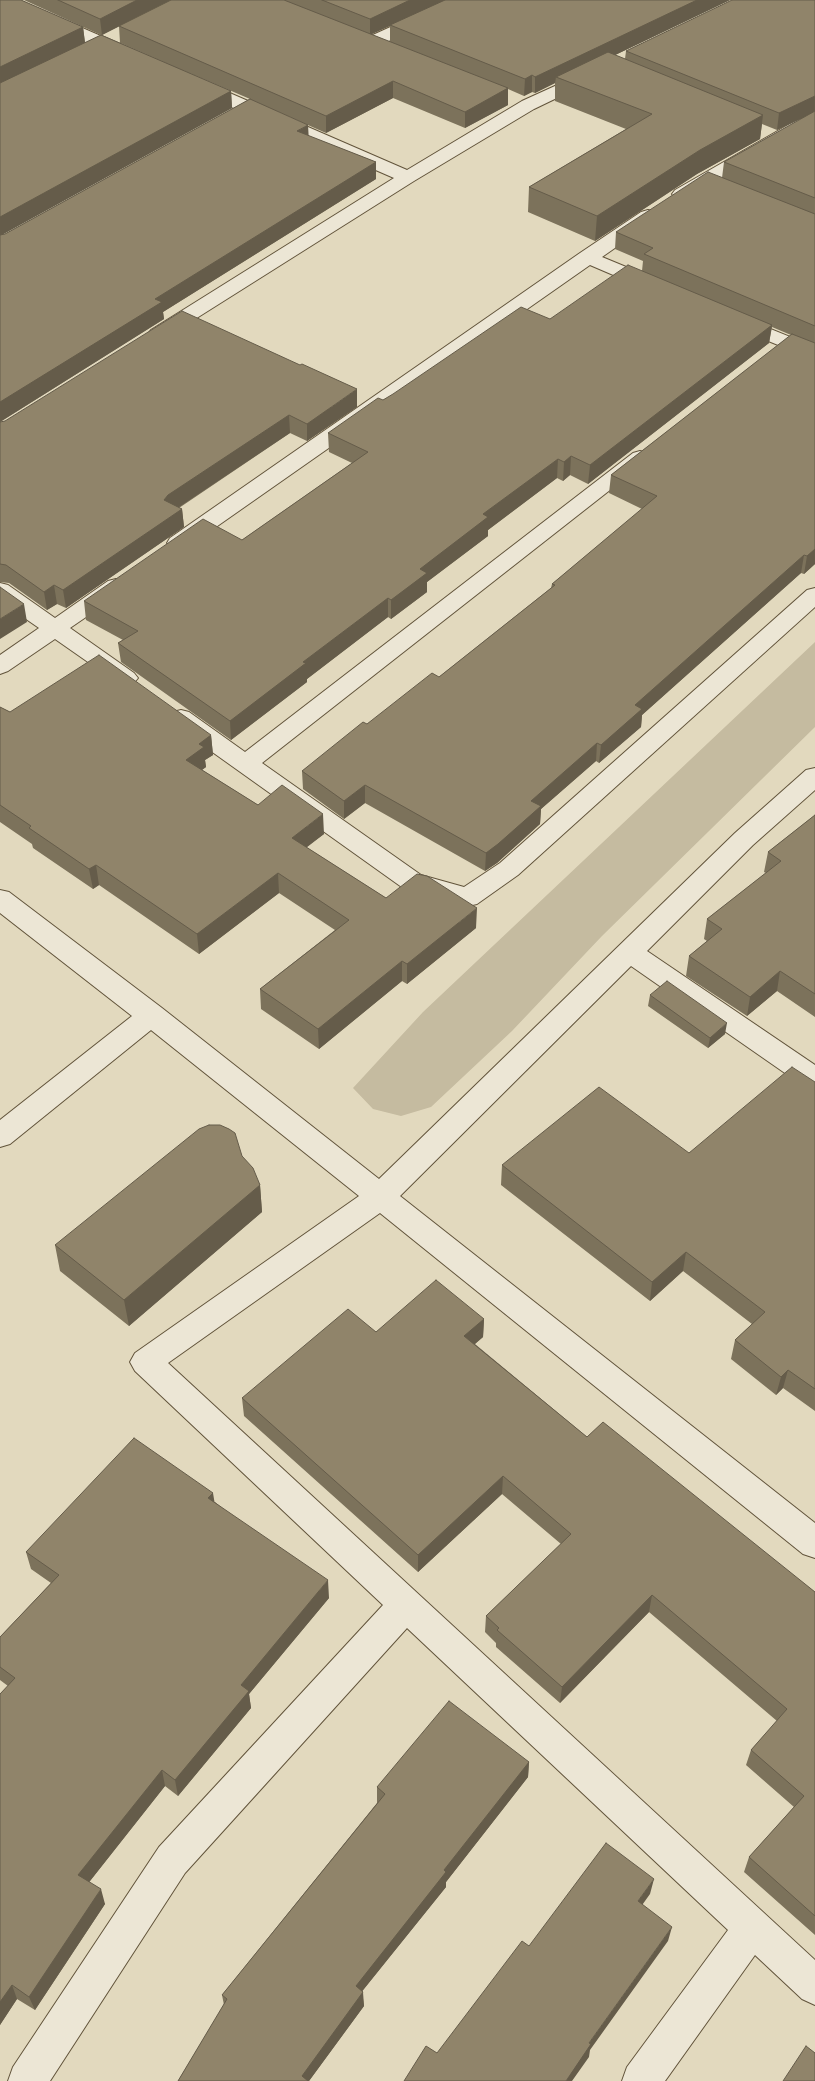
<!DOCTYPE html>
<html>
<head>
<meta charset="utf-8">
<style>
	body { margin:0 }
	canvas { display:block; background:#e2d9be }
</style>
</head>
<body>
<canvas width="815" height="2081"></canvas>
<script>
const c = document.querySelector('canvas').getContext('2d');
c.lineJoin = 'round';
function paint(path, color) { c.fillStyle = color; c.fill(path, 'evenodd'); }
const shape = rows => new Path2D(rows.map(r => 'M' + r).join(''));
function stroke(path, color, width, dash) { c.strokeStyle = color; c.lineWidth = width; c.lineCap = dash ? 'butt' : 'round'; c.setLineDash(dash || []); c.stroke(path); }
paint(shape([
	[815,642,815,727,602,936,512,1031,431,1107,401,1116,373,1109,353,1088,423,1012]
]), '#c5bba0');
const minor = shape([
	[0,0,18,0,133,50,135,54,133,58,127,59,121,58,0,4,0,0],
	[450,0,471,0,469,3,376,47,364,47,362,43,364,39,450,0],
	[588,71,594,72,596,76,594,80,534,109,414,181,165,338,158,340,151,338,148,334,151,330,394,178,190,89,187,85,190,81,202,81,407,170,522,101,588,71],
	[815,112,815,124,687,198,681,199,675,198,672,194,675,190,809,113,815,112],
	[648,210,655,212,657,216,655,220,602,257,660,281,663,285,660,289,653,291,646,289,590,265,186,548,178,550,170,548,167,543,170,538,580,253,641,212,648,210],
	[736,315,815,347,815,360,729,325,726,321,729,317,736,315],
	[640,451,647,453,651,457,647,461,262,763,421,875,464,887,500,863,807,590,815,588,815,607,518,875,477,904,468,906,403,888,173,724,169,718,173,712,181,710,189,712,245,752,633,453,640,451],
	[116,579,124,581,127,586,124,591,70,628,134,673,138,678,134,683,126,686,118,683,55,639,8,671,0,674,0,655,39,628,0,601,0,583,8,585,55,618,108,581,116,579],
	[815,768,815,790,753,845,647,951,815,1065,815,1090,805,1087,631,966,400,1196,815,1523,815,1558,803,1554,380,1213,168,1363,815,1960,815,2005,802,1999,755,1955,665,2081,622,2081,627,2067,728,1930,407,1628,185,1873,50,2081,8,2081,13,2067,159,1847,383,1605,135,1371,130,1362,135,1353,359,1196,151,1030,10,1144,0,1147,0,1120,132,1016,0,913,0,890,9,892,162,1008,379,1179,735,833,806,770,815,768]
]);
stroke(minor, '#62543b', 2);
paint(minor, '#ece6d5');
paint(shape([
	[0,0,83,27,85,43,101,35,24,0,171,0,102,35,231,91,232,108,1,235,5,234,250,99,120,43,119,26,171,0,730,0,615,55,625,59,626,51,815,0,815,564,804,574,801,573,642,715,641,727,599,763,596,761,541,809,540,824,497,863,485,871,365,803,344,819,303,789,302,771,367,724,439,677,551,588,552,584,642,509,609,493,611,475,791,335,772,327,769,343,588,484,570,475,563,481,557,478,488,530,488,536,427,582,427,592,391,619,388,617,307,679,307,682,231,740,121,662,118,643,123,640,86,620,84,601,242,540,352,463,329,452,328,433,383,400,550,319,642,271,643,261,615,249,616,232,722,178,724,162,805,117,777,130,762,124,760,139,697,174,595,241,528,212,529,187,626,129,555,101,555,83,535,93,532,92,524,96,508,89,508,105,465,128,393,98,326,133,276,111,309,136,376,162,376,179,163,312,164,319,0,422,357,407,307,441,290,433,179,508,182,509,184,527,66,608,57,604,47,610,9,583,0,582],
	[390,26,390,42,371,34],
	[0,707,10,712,211,735,213,755,205,760,206,767,202,770,258,805,324,834,306,847,386,898,476,928,407,984,402,981,319,1049,261,1009,260,989,335,930,279,893,199,954,99,885,93,889,33,848,32,844,0,822],
	[815,815,815,1017,777,991,747,1016,686,976,689,956,707,941,704,939,707,919,766,873,764,872,768,852],
	[650,995,725,1034,708,1048,648,1006],
	[815,1082,815,1411,783,1388,776,1395,731,1359,735,1340,752,1324,683,1271,650,1301,501,1185,502,1165,689,1153],
	[242,1156,260,1185,262,1212,129,1326,60,1271,55,1245],
	[484,1319,483,1337,475,1344,587,1437,815,1592,815,1935,744,1872,749,1857,794,1807,746,1765,751,1750,777,1721,649,1612,560,1703,496,1647,496,1643,485,1632,486,1616,561,1544,502,1494,418,1572,244,1416,242,1398,376,1332],
	[215,1502,329,1598,249,1694,251,1708,178,1796,165,1786,89,1882,105,1904,35,2010,17,1999,0,2025,0,1694,8,1686,0,1680,0,1637,51,1583,31,1569,26,1552],
	[529,1762,528,1777,446,1882,446,1887,362,1991,364,2006,309,2081,178,2081,224,2005,222,1995,377,1803,377,1787]
]), '#7c725b');
paint(shape([
	[137,0,171,0,102,35,100,19],
	[410,0,446,0,370,35,370,19],
	[697,0,730,0,563,80,556,77,555,83,535,93,535,77],
	[83,27,85,43,0,85,0,67],
	[532,75,532,92,524,96,525,79],
	[393,81,393,98,326,133,326,116],
	[508,88,508,105,465,128,465,112],
	[231,91,232,108,0,236,0,217],
	[815,96,815,112,777,130,779,113],
	[763,115,760,139,697,174,595,241,597,216,700,150],
	[308,125,309,142,297,131],
	[376,162,376,179,163,312,164,319,0,422,0,402,155,299],
	[772,325,769,343,588,484,590,465],
	[357,389,357,407,307,441,307,424],
	[289,415,290,433,170,513,164,500,168,495],
	[571,456,570,475,563,481,564,462],
	[558,459,557,478,488,530,488,536,427,582,427,592,391,619,391,600,420,569,483,514],
	[182,509,184,527,66,608,63,590],
	[815,549,815,564,804,574,807,556],
	[804,555,801,573,642,715,641,727,599,763,601,745,635,705],
	[54,585,57,604,47,610,44,592],
	[388,598,388,617,307,679,307,682,231,740,230,721,303,662],
	[24,604,27,622,0,639,0,619],
	[211,735,213,755,205,760,206,767,188,780,186,760,199,744],
	[597,743,596,761,541,809,540,824,497,863,485,871,486,853,531,801],
	[365,785,365,803,344,819,344,801],
	[323,814,324,834,293,858,292,838],
	[96,865,99,885,93,889,89,869],
	[278,873,279,893,199,954,197,934],
	[477,908,476,928,407,984,407,964],
	[402,961,402,981,319,1049,318,1029],
	[780,971,777,991,747,1016,750,997],
	[727,1023,725,1034,708,1048,710,1038],
	[260,1185,262,1212,129,1326,124,1300],
	[686,1252,683,1271,650,1301,652,1282],
	[484,1319,483,1337,463,1354,464,1336],
	[788,1370,783,1388,776,1395,781,1377],
	[503,1476,502,1494,418,1572,418,1555],
	[213,1493,216,1511,208,1498],
	[328,1580,329,1598,249,1694,251,1708,178,1796,175,1780,241,1685],
	[652,1595,649,1612,560,1703,562,1687],
	[529,1762,528,1777,446,1882,446,1887,356,1999,356,1986,444,1870],
	[162,1770,165,1786,83,1890,78,1875],
	[654,1879,650,1894,635,1915,638,1901],
	[101,1889,105,1904,35,2010,29,1997],
	[672,1927,668,1941,590,2050,589,2057,572,2081,566,2081,589,2043],
	[12,1985,17,1999,0,2025,0,2002],
	[363,1992,364,2006,309,2081,303,2081,302,2076]
]), '#655c4a');
const building = shape([
	[0,0,21,0,83,27,0,67,0,0],
	[58,0,137,0,100,19,58,0],
	[171,0,284,0,508,88,465,112,393,81,326,116,119,26,171,0],
	[322,0,410,0,370,19,322,0],
	[445,0,697,0,535,77,532,75,525,79,390,25,445,0],
	[732,0,815,0,815,96,779,113,626,51,732,0],
	[101,35,231,91,0,217,0,83,101,35],
	[608,52,763,115,700,150,597,216,529,187,652,114,556,77,608,52],
	[250,99,308,125,297,131,376,162,155,299,162,302,0,402,0,235,5,234,250,99],
	[815,111,815,198,724,162,815,111],
	[708,172,815,214,815,326,644,254,653,248,616,232,708,172],
	[628,265,772,325,590,465,571,456,564,462,558,459,483,514,488,517,420,569,427,573,391,600,388,598,303,662,306,663,230,721,118,643,138,631,84,601,203,519,242,540,368,452,328,433,378,398,383,400,393,394,521,307,550,319,628,265],
	[182,311,300,365,302,364,357,389,307,424,289,415,168,495,164,500,182,509,63,590,54,585,44,592,6,565,0,564,0,422,5,421,182,311],
	[792,334,815,343,815,549,807,556,804,555,635,705,642,709,601,745,597,743,531,801,541,806,498,844,486,853,365,785,344,801,302,771,363,722,367,724,432,673,439,677,555,585,552,584,657,496,611,475,792,334],
	[0,587,24,604,0,619,0,587],
	[99,655,211,735,199,744,204,747,186,760,258,805,282,785,323,814,292,838,386,898,417,874,427,876,477,908,407,964,402,961,318,1029,260,989,349,920,278,873,197,934,96,865,89,869,29,828,31,826,0,805,0,707,10,712,99,655],
	[815,815,815,994,780,971,750,997,689,956,722,929,707,919,781,861,768,852,815,815],
	[667,981,727,1023,710,1038,650,995,667,981],
	[792,1067,815,1082,815,1389,788,1370,781,1377,735,1340,765,1312,686,1252,652,1282,502,1165,599,1087,689,1153,792,1067],
	[209,1125,220,1125,229,1129,235,1133,242,1156,253,1168,260,1185,124,1300,55,1245,199,1129,209,1125],
	[436,1280,484,1319,464,1336,587,1437,603,1422,815,1592,815,1916,749,1857,804,1796,751,1750,787,1709,652,1595,562,1687,497,1630,499,1628,486,1616,571,1534,503,1476,418,1555,242,1398,348,1309,376,1332,436,1280],
	[134,1438,213,1493,208,1498,328,1580,241,1685,249,1691,175,1780,162,1770,78,1875,101,1889,29,1997,12,1985,0,2002,0,1694,15,1678,0,1667,0,1637,59,1575,26,1552,134,1438],
	[449,1701,529,1762,444,1870,446,1872,356,1986,363,1992,302,2076,308,2081,178,2081,227,1999,222,1995,385,1794,377,1787,449,1701],
	[606,1843,654,1879,638,1901,672,1927,589,2043,591,2044,566,2081,404,2081,426,2046,437,2053,522,1941,529,1946,606,1843],
	[806,2046,815,2053,815,2081,783,2081,806,2046]
]);
paint(building, '#90846a');
stroke(building, '#655c4a', 1);
</script>
</body>
</html>
